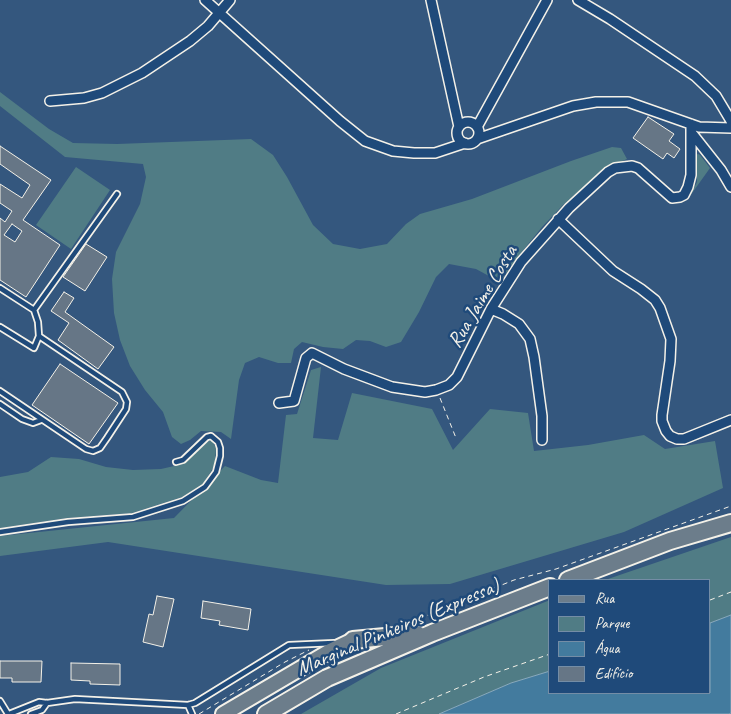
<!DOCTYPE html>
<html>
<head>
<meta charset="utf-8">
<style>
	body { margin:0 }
	#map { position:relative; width:731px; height:714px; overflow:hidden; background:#34577e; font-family:Caveat,sans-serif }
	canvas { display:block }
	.legend { position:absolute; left:548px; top:579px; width:162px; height:115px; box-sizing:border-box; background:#1f4a7a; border:1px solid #748da6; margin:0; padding:6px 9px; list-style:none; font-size:15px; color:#f4f1e8 }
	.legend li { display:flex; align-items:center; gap:10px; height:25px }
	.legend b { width:25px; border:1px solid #748da6 }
</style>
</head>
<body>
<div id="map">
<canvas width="731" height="714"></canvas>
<ul class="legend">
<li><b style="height:6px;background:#6c7d8b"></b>Rua</li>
<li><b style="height:14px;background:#507c85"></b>Parque</li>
<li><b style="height:14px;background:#437b9e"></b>Água</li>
<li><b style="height:14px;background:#667686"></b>Edifício</li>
</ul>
</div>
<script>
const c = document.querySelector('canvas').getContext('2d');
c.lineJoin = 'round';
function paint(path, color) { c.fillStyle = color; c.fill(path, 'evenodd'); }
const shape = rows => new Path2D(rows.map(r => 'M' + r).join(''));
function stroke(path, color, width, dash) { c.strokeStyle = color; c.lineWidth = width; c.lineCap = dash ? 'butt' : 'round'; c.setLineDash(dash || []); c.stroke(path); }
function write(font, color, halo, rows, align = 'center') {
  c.font = font + ' Caveat,sans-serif'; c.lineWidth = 5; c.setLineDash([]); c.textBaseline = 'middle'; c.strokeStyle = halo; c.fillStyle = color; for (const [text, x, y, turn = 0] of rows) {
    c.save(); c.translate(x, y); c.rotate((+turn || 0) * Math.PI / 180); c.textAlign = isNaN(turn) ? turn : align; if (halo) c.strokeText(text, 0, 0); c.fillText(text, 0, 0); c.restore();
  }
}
paint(shape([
	[0,92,49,129,73,143,117,144,251,139,273,155,287,177,313,225,333,244,360,249,387,244,406,224,420,214,472,199,571,161,612,147,621,148,627,159,604,169,563,205,542,227,516,259,500,282,476,269,449,264,436,277,419,312,401,342,386,347,370,341,356,340,343,349,323,347,302,342,294,349,291,363,278,363,259,357,245,363,239,380,231,439,221,432,201,431,190,440,181,444,172,437,163,412,145,390,130,366,120,340,114,313,112,279,116,252,140,204,146,177,143,164,65,157,0,106],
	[698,154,700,155,710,168,690,196,697,182,696,155],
	[76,167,110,190,71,249,36,225],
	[321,367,313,438,338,440,352,393,432,409,453,450,490,409,528,413,534,451,588,445,644,435,665,449,715,441,723,488,624,532,450,584,386,585,108,542,0,556,0,536,174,518,225,466,261,480,278,483,286,415,297,414,311,370],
	[209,441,212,441,216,448,215,463,212,470,202,485,182,497,132,513,67,518,0,528,0,477,28,472,51,457,79,459,106,467,133,470,161,469,183,464],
	[731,537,731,615,721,619,710,623,710,580,605,580],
	[550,600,550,671,511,683,439,714,301,714,381,668]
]), '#507c85');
const water = shape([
	[731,615,731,713,729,714,439,714,511,683,550,671,550,693,710,693,710,623,731,615]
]);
paint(water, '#437b9e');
stroke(water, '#8aaabc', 1);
const building = shape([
	[648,117,674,134,669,141,680,149,674,158,667,153,663,159,633,138,648,117],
	[0,146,51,180,23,220,60,245,26,297,0,280,0,218,5,222,12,211,0,203,0,184,22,198,30,185,0,164,0,146],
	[12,224,22,231,15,242,4,235,12,224],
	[86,244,107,257,85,291,63,277,86,244],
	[64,292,74,298,65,312,114,347,98,369,58,340,69,323,51,311,64,292],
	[60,364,118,403,89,444,32,405,60,364],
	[157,596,174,599,163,647,143,642,149,614,153,615,157,596],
	[203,601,251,609,248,630,219,625,220,621,201,618,203,601],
	[0,661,42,661,41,682,12,682,12,678,0,678,0,661],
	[71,663,120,664,120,685,90,684,90,681,71,680,71,663]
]);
paint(building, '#667686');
stroke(building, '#f4f1e8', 1);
const lane = shape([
	[0,288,34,310,38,322,39,336,34,348,0,327],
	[34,310,117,194],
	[0,391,86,449,93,451,100,448,107,438,126,409,127,402,122,392,39,336],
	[0,404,22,419,33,423,41,420],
	[0,532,68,522,133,517,183,501,205,487,216,472,220,456,220,448,218,442,211,436,207,437,183,460,176,462],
	[0,701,8,714],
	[188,705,192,714],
	[9,714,39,702,47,703,75,699,188,705,195,703,289,645,334,643],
	[31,714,42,710,47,703]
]);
const street = shape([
	[205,0,340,121,365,141,393,151,414,153,435,153,465,143],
	[431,0,459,127],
	[578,0,610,19,695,76,716,96,731,121],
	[50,101,84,98,102,93,142,73,190,41,208,26,230,0],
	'457 133a11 11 0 1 1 22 0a11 11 0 1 1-22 0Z',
	[477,127,547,0],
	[691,132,721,170,731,187],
	[477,139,573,106,596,102,628,102,699,127,731,128],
	[558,219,613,271,641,289,655,300,660,308,671,339,670,361,662,415,662,421,666,431,670,436,677,439,684,439,731,420],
	[491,309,503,314,519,324,530,339,534,357,542,416,542,440],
	[279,403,294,401,306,358,312,353,344,369,392,387,425,392,436,390,449,385,457,377,491,309,521,262,569,208,608,172,615,168,632,166,638,168,672,198,680,197,684,195,688,187,691,175,691,124]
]);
const primary = shape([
	[223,714,330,651,353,640]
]);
const highway = shape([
	[568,580,670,541,731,523],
	[353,640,417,634],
	[266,714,327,678,432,633,550,587]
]);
stroke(lane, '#f4f1e8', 8);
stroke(street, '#f4f1e8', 12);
stroke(primary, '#f4f1e8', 18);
stroke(highway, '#f4f1e8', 20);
stroke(shape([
	[440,398,456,438],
	[710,600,731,592],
	[411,622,514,580,556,569,731,506],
	[199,714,285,662,309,650],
	[396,714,484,677,550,654]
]), '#f4f1e8', 1, [5, 4]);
stroke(lane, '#1f4a7a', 4.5);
stroke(street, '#1f4a7a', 9);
stroke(primary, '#6c7d8b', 14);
stroke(highway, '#6c7d8b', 16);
write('21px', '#f4f1e8', '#1f4a7a', [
	["Rua Jaime Costa",483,297,-59],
	["Marginal Pinheiros (Expressa)",398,628,-23]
]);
</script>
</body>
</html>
